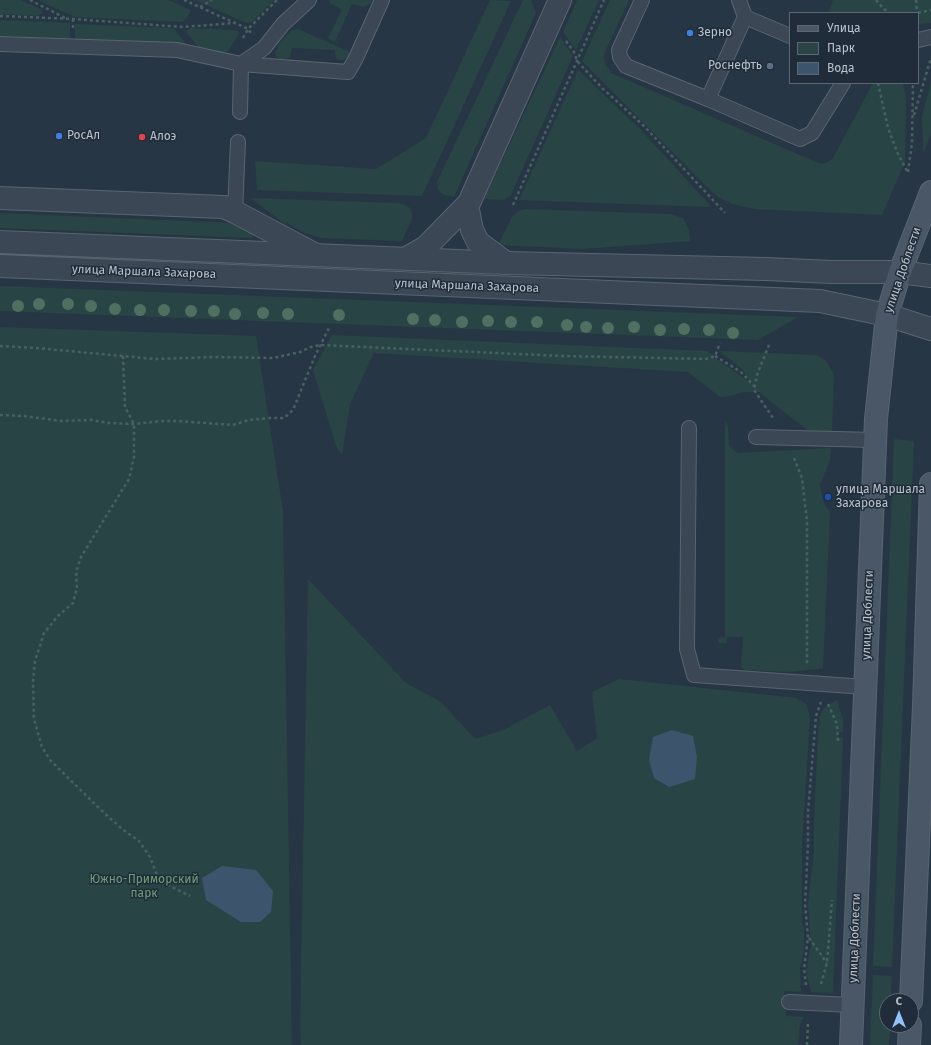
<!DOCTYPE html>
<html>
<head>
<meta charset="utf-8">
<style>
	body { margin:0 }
	#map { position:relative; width:931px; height:1045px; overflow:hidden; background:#273644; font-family:"Fira Sans",sans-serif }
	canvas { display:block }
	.legend { position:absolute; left:789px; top:12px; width:130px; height:72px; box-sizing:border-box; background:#202c39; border:1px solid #5d6874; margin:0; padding:5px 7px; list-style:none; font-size:12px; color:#b9c2cd }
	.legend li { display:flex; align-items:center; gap:8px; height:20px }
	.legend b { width:20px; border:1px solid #5d6874 }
	.north { position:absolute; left:879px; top:993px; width:40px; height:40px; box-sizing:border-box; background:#202c39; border:1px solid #5d6874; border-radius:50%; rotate:0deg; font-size:11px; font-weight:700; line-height:16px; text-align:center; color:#b9c2cd }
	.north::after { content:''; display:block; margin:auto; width:14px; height:18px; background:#90c2fb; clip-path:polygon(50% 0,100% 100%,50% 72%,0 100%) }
</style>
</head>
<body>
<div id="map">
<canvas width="931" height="1045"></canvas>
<ul class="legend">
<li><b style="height:5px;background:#495767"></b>Улица</li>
<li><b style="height:11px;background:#294445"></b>Парк</li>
<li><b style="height:11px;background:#3c556d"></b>Вода</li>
</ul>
<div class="north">С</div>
</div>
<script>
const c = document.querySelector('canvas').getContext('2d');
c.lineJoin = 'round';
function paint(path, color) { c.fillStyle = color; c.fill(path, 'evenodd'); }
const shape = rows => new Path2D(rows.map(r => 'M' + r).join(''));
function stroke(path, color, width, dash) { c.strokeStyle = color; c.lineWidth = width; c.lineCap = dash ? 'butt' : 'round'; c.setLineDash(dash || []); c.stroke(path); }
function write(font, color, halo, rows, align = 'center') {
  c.font = font + ' "Fira Sans",sans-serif'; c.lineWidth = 3; c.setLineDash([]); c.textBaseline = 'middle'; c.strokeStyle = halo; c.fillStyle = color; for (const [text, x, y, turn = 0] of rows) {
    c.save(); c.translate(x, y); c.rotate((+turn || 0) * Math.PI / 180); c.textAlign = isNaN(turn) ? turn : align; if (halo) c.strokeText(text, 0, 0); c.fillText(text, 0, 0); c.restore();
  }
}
paint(shape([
	[0,0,20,0,41,9,43,13,38,16,0,14],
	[40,0,168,0,191,10,187,18,182,22,75,17,39,1],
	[195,0,274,0,253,21,249,23,244,22],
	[329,0,372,0,371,3,364,7,352,4,335,42,328,38,342,10,330,3],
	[490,0,511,1,422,196,257,190,255,161,376,169,426,138],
	[523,0,531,0,536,13,454,197,444,195,438,190,437,182],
	[577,0,599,0,576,50,563,32],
	[610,0,629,0,606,50,604,57,605,64,611,73,816,162,822,164,828,162,833,158,873,83,903,83,906,98,905,162,882,215,755,209,732,204,715,195,582,61],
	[831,0,931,0,931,23,918,24,918,13,828,13,833,1],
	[0,20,70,23,70,39,0,36],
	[75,24,173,28,188,46,178,44,75,39],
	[191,28,232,30,238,31,239,34,226,54,199,48,187,33,187,30],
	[298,29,348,51,350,55,343,60,340,60,336,58,335,50,292,48,290,57,287,59,282,60,276,57,275,53,280,42,292,30],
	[560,37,573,56,511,195,504,200,484,199],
	[578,70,640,129,709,204,710,207,519,200],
	[931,83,931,135,923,153,922,116],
	[250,198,398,203,405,205,410,208,412,213,412,219,402,241,321,238,305,233,287,223,285,224],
	[525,209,670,214,683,218,689,230,690,241,583,249,498,245,512,217,518,211],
	[0,213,233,223,253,234,253,237,251,238,0,228],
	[0,286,798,317,758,340,0,311],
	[0,327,256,336,283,511,292,1045,0,1045],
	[332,335,708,351,715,358,751,383,742,369,719,351,817,355,826,361,834,374,832,431,816,433,807,430,759,392,743,392,731,396,720,397,688,372,374,353,350,404,342,455,336,446,313,370],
	[725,421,728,426,729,445,733,450,738,453,831,448,830,460,820,485,824,504,830,512,823,668,820,669,788,672,745,670,743,669,741,666,743,637,727,637,726,643,718,643,718,638,725,637],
	[894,439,914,441,892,967,873,966],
	[308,579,406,683,441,702,475,739,503,730,550,705,577,751,597,738,592,692,619,679,797,698,807,705,810,718,802,846,802,924,804,928,804,949,800,968,801,992,784,991,786,1016,804,1017,800,1024,798,1045,301,1045,300,1029],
	[837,700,843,720,843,732,839,732,839,737,843,738,833,993,811,992,806,972,811,945,808,904,814,851,814,821,818,732,821,713,824,708],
	[873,975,892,976,891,1001,887,1001,887,1025,890,1025,889,1045,870,1045]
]), '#294445');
paint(shape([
	[672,730,693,736,697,757,695,779,669,787,654,778,649,760,653,737],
	[222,866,256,870,273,891,271,912,260,922,241,922,206,900,202,878]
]), '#3c556d');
const service = shape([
	[642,0,619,50,620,57,626,66,708,99],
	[739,0,745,17],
	[790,36,745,17,708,99,800,139,812,133,843,83],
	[918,40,931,37],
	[0,44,177,50,241,64,348,72,356,58,382,0],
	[240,112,241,64,264,48,283,24,309,0],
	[235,212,238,142],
	[689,428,687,649,694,675,866,687],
	[756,437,875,440],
	[789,1002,852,1005]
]);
const minor = shape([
	[0,198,224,207,235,212,316,255],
	[467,205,472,230,478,242,506,263],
	[407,258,426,247,469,203,560,0]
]);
const tertiary = shape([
	[0,242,506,263,766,269,831,272,900,272,931,276],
	[0,266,820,301,887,315,931,329]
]);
const secondary = shape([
	[911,1001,924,706,931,484],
	[851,1045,876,419,887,315,900,272,931,192],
	[909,1045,910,1025]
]);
stroke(service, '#5a6571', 16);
stroke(minor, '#5a6571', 24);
stroke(tertiary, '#5a6571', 24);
stroke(secondary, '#5a6571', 24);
stroke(shape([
	[30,0,65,18],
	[184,0,235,23,248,29,251,33],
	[876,0,884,9,889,13],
	[916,0,917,13],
	[200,7,212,0],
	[918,13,931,10],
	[0,16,73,19,183,27,235,23],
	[73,28,73,19],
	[243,38,248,29,277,0],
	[566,41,574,52,577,61,602,88,644,126,725,213],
	[878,83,888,128,898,154,908,173],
	[914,115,931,58],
	[908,172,912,143,913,83],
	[513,205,604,0],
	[769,345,757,375,754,390,773,418],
	[0,346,36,348,155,359,215,357,273,358,300,352,311,347,320,345,562,356,706,359,715,356,720,343],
	[123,356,125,407,134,424,134,457,129,479,81,557,76,572,77,588,73,603,58,616,44,633,35,661,33,681,34,719,42,747,51,761,101,810,122,829,139,841,150,857,157,875,166,884,190,896],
	[715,356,741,372,754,386],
	[0,415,24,416,61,421,92,420,108,423,134,424,163,421,178,421,233,425,249,420,270,418,284,418,293,410,315,356,329,328],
	[794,458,802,478,807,521,807,665],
	[828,704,837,724,838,741],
	[809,938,827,963],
	[821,984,827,963,832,900],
	[806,985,804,969,808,937,805,904,808,845,808,812,816,716,821,702],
	[807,1045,808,1022]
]), '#476161', 2.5, [3, 3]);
stroke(service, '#3b4754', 14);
stroke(minor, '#3b4754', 22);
stroke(tertiary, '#3b4754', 22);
stroke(secondary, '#495767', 22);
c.fillStyle = '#4f7060';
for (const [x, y] of [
	[39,304],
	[68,304],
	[18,306],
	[91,306],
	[115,309],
	[140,310],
	[164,310],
	[191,311],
	[214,311],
	[263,313],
	[235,314],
	[288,314],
	[339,315],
	[413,319],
	[435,320],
	[488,321],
	[462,322],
	[511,322],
	[537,322],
	[567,325],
	[586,327],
	[634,327],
	[608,328],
	[684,329],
	[660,330],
	[709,330],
	[733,333]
]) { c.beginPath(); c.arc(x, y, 6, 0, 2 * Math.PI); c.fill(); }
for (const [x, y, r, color] of [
	[690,33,4,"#3f7fe0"],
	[770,66,4,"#5c6f8a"],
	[59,136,4,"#3f7fe0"],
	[142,137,4,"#e0444e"],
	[828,497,4,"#1a4fb4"]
]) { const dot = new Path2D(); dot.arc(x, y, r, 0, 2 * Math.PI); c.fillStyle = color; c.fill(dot); stroke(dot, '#202c39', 1.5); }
write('12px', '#b9c2cd', '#202c39', [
	["Зерно",698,33],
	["Роснефть",762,66,"right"],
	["РосАл",67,136],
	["Алоэ",150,137],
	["улица Маршала",836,490],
	["Захарова",836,504]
], 'left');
write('12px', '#b9c2cd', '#202c39', [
	["улица Доблести",903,270,-71],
	["улица Маршала Захарова",144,272,2],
	["улица Маршала Захарова",467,286,2],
	["улица Доблести",868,615,-88],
	["улица Доблести",855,938,-88]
]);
write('12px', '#6f9f76', '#202c39', [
	["Южно-Приморский",144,880],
	["парк",144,894]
]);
</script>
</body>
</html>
